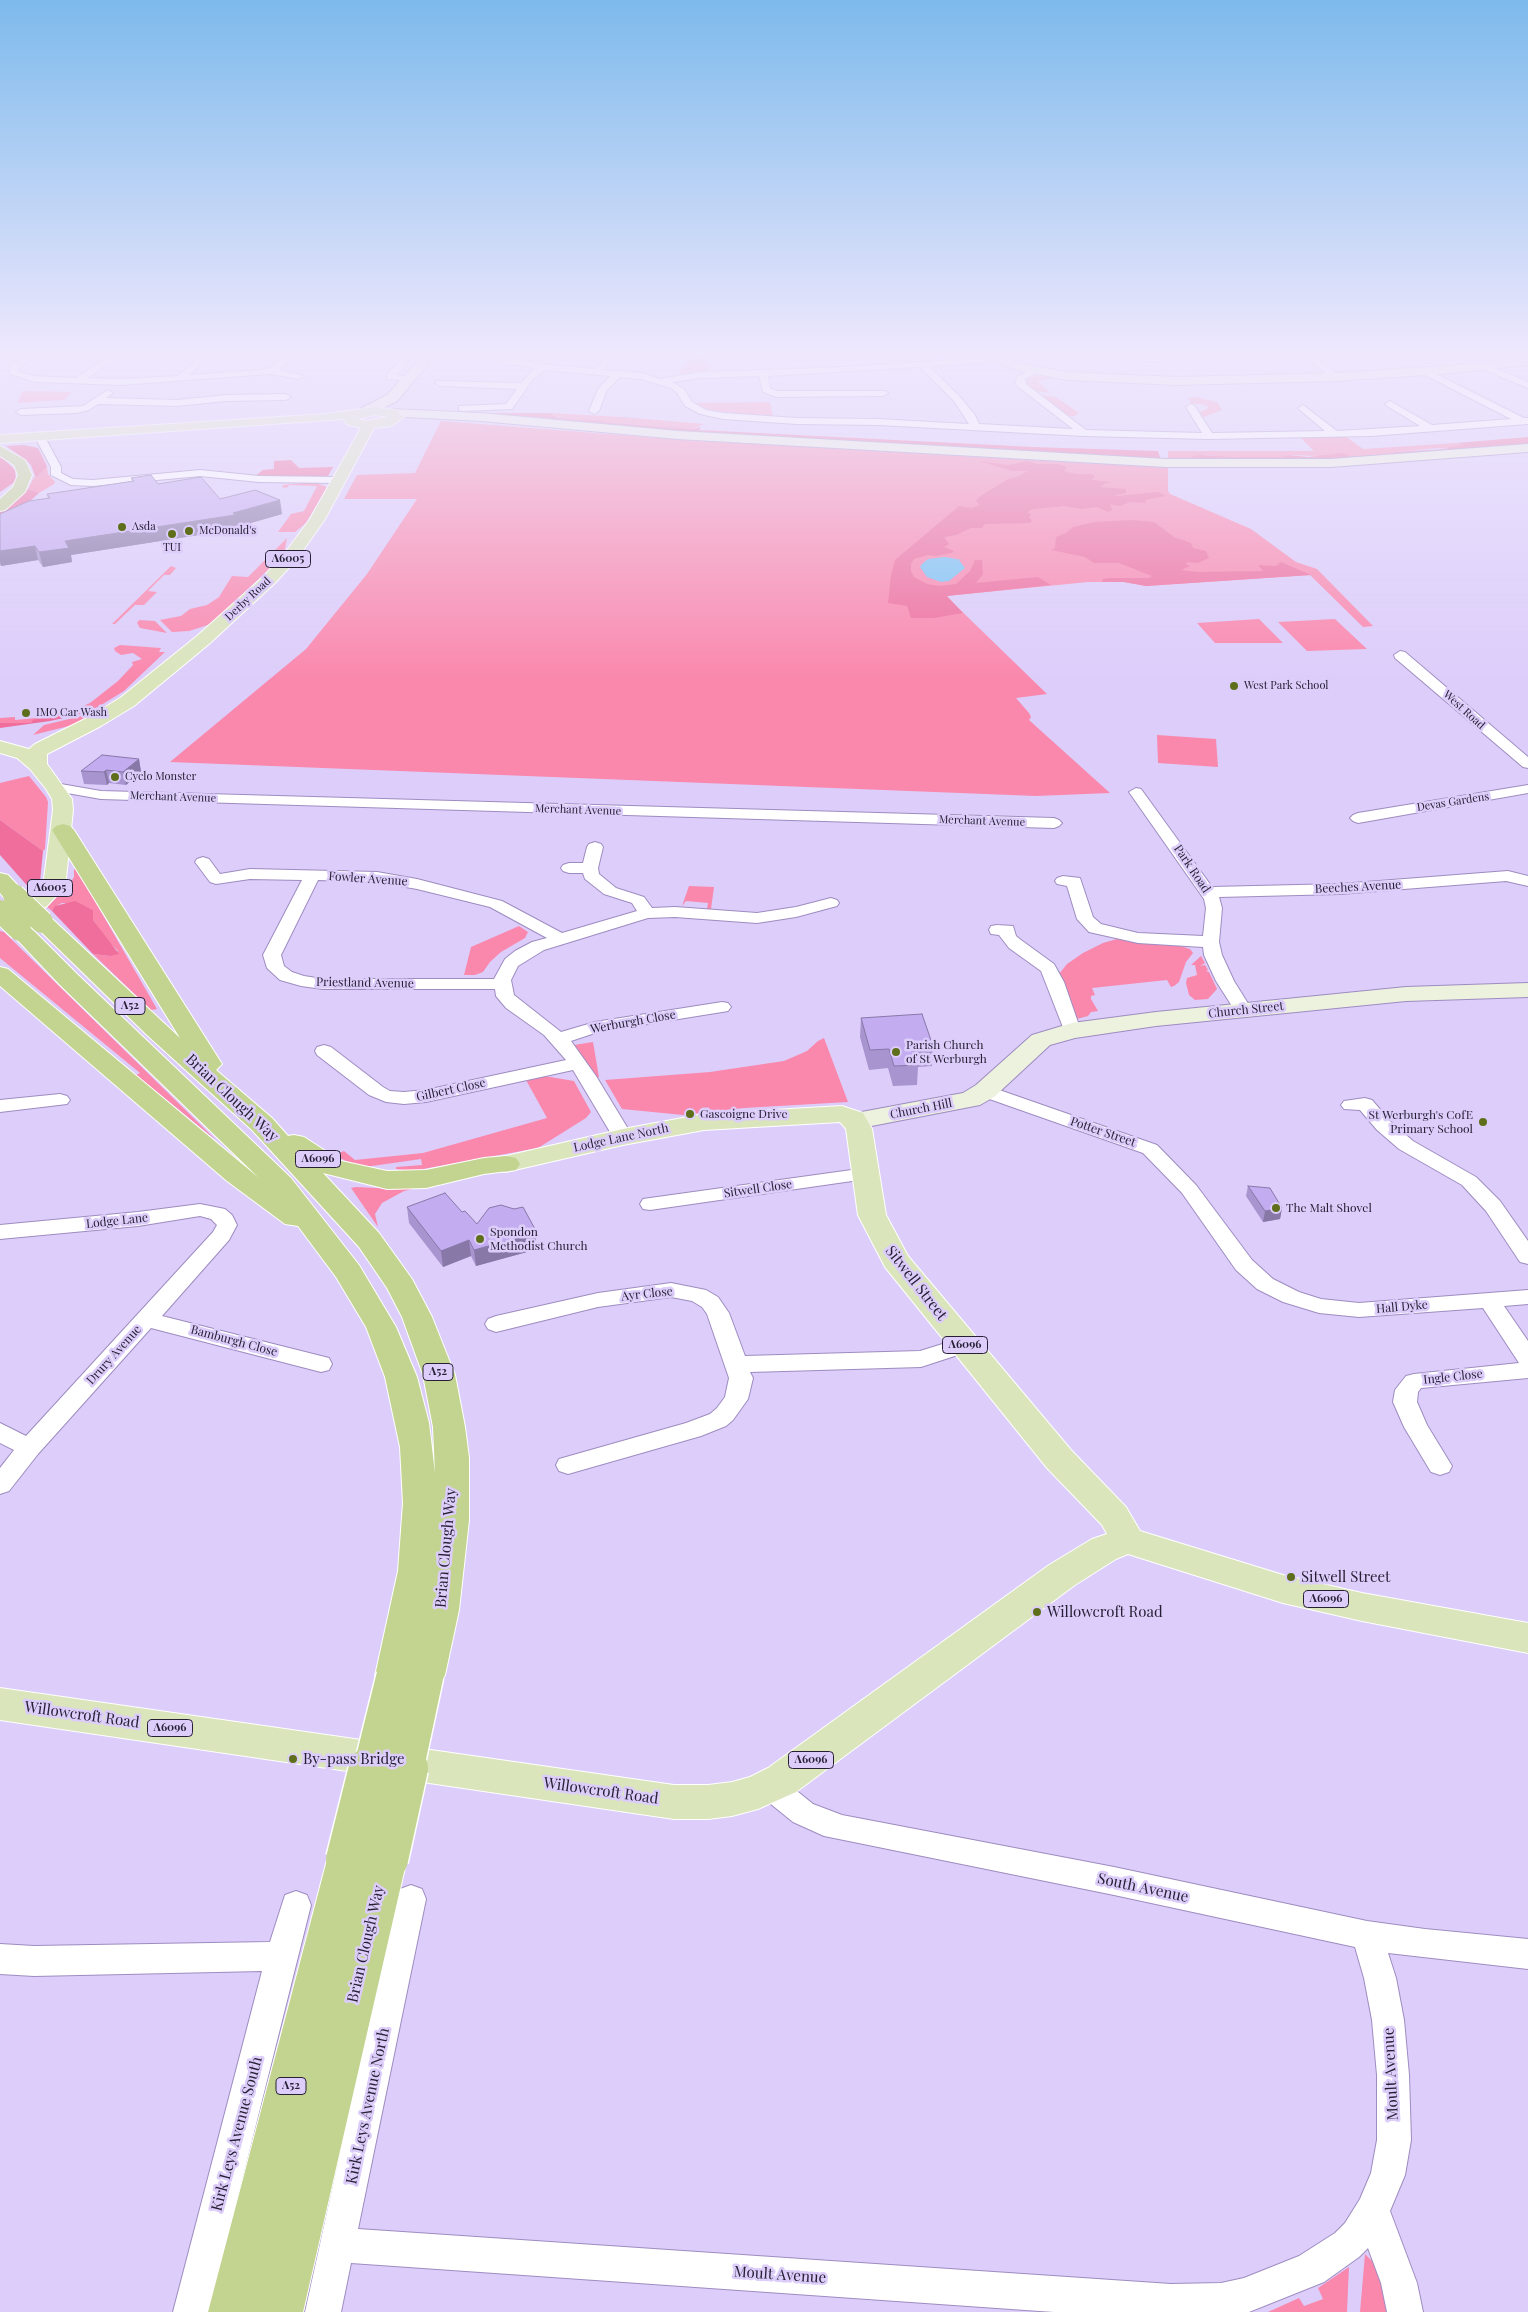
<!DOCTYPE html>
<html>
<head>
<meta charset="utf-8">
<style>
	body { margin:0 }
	canvas { display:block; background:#dccdfa }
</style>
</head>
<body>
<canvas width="1528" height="2312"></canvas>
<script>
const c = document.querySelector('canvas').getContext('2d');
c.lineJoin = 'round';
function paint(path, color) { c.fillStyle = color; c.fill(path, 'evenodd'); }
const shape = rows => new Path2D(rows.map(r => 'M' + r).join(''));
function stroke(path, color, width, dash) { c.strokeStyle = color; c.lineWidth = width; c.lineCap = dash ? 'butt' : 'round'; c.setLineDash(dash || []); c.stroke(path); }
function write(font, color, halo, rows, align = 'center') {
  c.font = font + ' "Playfair Display",serif'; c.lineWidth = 5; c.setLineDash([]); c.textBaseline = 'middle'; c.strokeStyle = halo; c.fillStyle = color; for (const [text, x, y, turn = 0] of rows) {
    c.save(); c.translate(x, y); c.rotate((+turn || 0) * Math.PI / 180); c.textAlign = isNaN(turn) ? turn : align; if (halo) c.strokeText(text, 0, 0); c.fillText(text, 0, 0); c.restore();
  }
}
paint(shape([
	[689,356,705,356,711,373,680,374,679,372,691,357],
	[1035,375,1055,378,1037,381,1051,393,1034,391,1026,384,1025,381,1028,378],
	[23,391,72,392,64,400,17,403],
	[1040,395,1056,397,1079,413,1074,416,1067,416],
	[1195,397,1217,402,1222,410,1201,418,1198,412,1204,411,1203,410,1209,408,1205,405,1191,403,1188,398],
	[770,402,773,416,712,411,694,403],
	[550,413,623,417,704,424,692,429,613,423,563,419],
	[441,421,685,440,1168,468,1168,491,1170,494,1251,529,1296,562,1317,569,1373,626,1363,627,1310,575,1146,586,1124,582,1088,582,946,596,1047,694,1016,698,1029,713,1031,717,1029,720,1110,793,1036,796,170,762,306,649,367,574,417,499,344,499,357,475,415,473],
	[1345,436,1363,449,1456,443,1466,445,1448,447,1447,449,1438,448,1395,452,1401,457,1337,461,1349,457,1288,455,1279,457,1238,457,1200,455,1187,461,1168,460,1168,451,1314,451,1300,437],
	[47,467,48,474,55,482,54,484,39,493,28,489,34,477,36,478],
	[313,482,327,487,306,523,295,532,278,532,291,514,304,511,317,486,290,485,286,488,282,487,283,485],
	[287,538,284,555,211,624,189,631,172,632,160,620,181,616,190,609,207,605,219,597,232,576,248,577],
	[171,566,176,568,170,575,164,575,148,591,157,592,144,605,135,605,115,624,112,624],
	[1259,619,1283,643,1215,643,1197,623],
	[1335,619,1367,649,1307,651,1278,622],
	[139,620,155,621,167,633,140,628,137,623],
	[120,645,161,648,159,652,165,652,124,691,98,707,77,715,74,713,54,718,43,717,31,723,0,723,0,718,15,717,15,720,36,718,38,716,79,708,90,703,118,681,133,665,132,662,142,659,133,653,121,655,115,651,114,648],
	[115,701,111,706,73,725,33,735,44,725,86,715],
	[1157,735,1216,739,1218,767,1158,763],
	[29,776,46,797,48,802,45,849,43,851,0,820,0,783],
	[74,869,77,870,157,1009,151,1010,93,954,110,956,118,951,107,940,93,920,93,910,79,904,62,903,56,906,52,911,47,907,69,885,74,877],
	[689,886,714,887,711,909,707,909,708,903,686,901,682,906],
	[519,926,528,932,525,938,501,952,490,962,483,972,475,975,464,975,471,947],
	[0,931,4,932,216,1140,136,1075,140,1073,0,958],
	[1117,939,1174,944,1190,949,1193,953,1186,962,1179,982,1174,986,1171,987,1167,980,1092,988,1095,995,1091,996,1091,999,1098,1011,1091,1012,1088,1016,1077,1019,1059,974,1067,964,1083,953,1103,943],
	[1201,956,1205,963,1200,966,1205,965,1208,970,1206,971,1209,972,1217,989,1208,999,1195,1000,1189,995,1186,983,1187,978,1197,975,1195,965,1191,965],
	[824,1038,848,1102,744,1108,683,1115,622,1109,605,1080,710,1072,784,1061,807,1051,818,1041],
	[593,1042,599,1077,595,1078,574,1045],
	[544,1076,574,1081,591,1112,586,1118,538,1148,412,1171,396,1169,396,1167,422,1165,421,1159,365,1167,346,1161,334,1155,344,1151,355,1160,423,1153,547,1118,526,1080],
	[356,1187,397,1189,417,1188,404,1191,382,1203,375,1214,378,1227,351,1188],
	[1365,2254,1374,2263,1391,2312,1360,2312],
	[1349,2267,1347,2312,1268,2312,1299,2298,1304,2306,1323,2299,1318,2288]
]), '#fa88ad');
paint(shape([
	[446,413,550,413,559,418,577,420,598,420,613,423,692,429,701,427,699,430,1033,447,1158,451,1161,460,630,430],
	[1528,437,1528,446,1401,457,1394,452,1447,449,1448,447,1464,445,1456,443],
	[23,445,38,448,45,462,47,467,36,478,31,465,26,460,6,446],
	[1343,453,1350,456,1337,461,1187,461,1191,457,1200,455,1238,457,1279,457,1288,455,1308,457],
	[0,455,15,470,16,481,0,492],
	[291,460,299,468,333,467,328,476,321,477,255,476,263,470,274,469,274,461],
	[979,461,1009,465,1028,461,1036,464,1058,464,1067,467,1064,471,1076,474,1092,474,1095,476,1092,480,1112,482,1104,484,1100,487,1126,489,1126,493,1114,495,1118,496,1159,492,1165,496,1145,500,1146,503,1130,502,1120,506,1110,504,1112,510,1108,512,1097,507,1082,509,1064,506,1033,509,1027,512,1031,514,1029,517,1032,521,1030,523,985,524,982,528,971,528,956,535,944,537,949,544,944,547,954,551,952,553,936,556,928,555,914,559,911,564,911,571,914,577,927,584,940,586,956,584,970,571,975,560,982,560,983,574,976,583,1038,577,1051,585,947,596,963,613,934,618,911,618,907,606,888,603,891,575,895,560,959,506,972,508,980,505,976,501,979,497,1008,479,1017,477,1028,471,1012,471],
	[28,489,39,493,29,502,0,518,0,512],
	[1132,520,1154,522,1174,537,1191,543,1193,548,1206,551,1209,558,1198,563,1187,562,1186,564,1190,566,1181,570,1197,572,1263,571,1258,565,1276,566,1281,562,1311,575,1146,586,1124,582,1102,582,1103,579,1110,578,1149,578,1152,576,1119,563,1094,563,1085,557,1051,550,1055,548,1056,537,1066,533,1073,527,1095,522],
	[74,713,77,715,50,721,0,728,0,723,31,723,33,720,43,717,54,718],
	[0,820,43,851,40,882,32,891,0,855],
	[75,901,93,910,93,920,119,954,110,956,93,954,52,911,55,906]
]), '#ef6e9c');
paint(shape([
	[945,557,962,560,959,560,965,568,949,581,941,582,927,577,920,567,922,564,928,559]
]), '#7cc2f2');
const street = shape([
	[25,356,35,356,18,368,19,372,35,376,76,378,109,356,119,356,88,378,121,379,178,376,201,356,210,356,189,375,260,370,270,368,285,356,295,356,279,370,305,376,300,379,269,374,121,385,35,382,10,374,10,365,25,356],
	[403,356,412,356,397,375,412,377,412,381,387,379,387,375,403,356],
	[451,356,492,356,543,364,595,369,609,356,618,356,604,370,642,373,660,379,701,372,823,368,1000,357,1000,361,997,362,929,366,960,397,975,415,979,424,1073,429,1017,386,1015,382,1018,376,1035,368,1039,371,1025,379,1026,384,1086,430,1202,433,1186,407,1191,404,1194,405,1212,433,1325,431,1300,410,1298,408,1303,405,1337,431,1420,426,1387,406,1385,404,1390,401,1432,425,1511,419,1421,373,1420,371,1424,368,1524,418,1528,418,1528,424,1371,436,1209,439,1084,436,878,425,797,424,723,419,700,414,685,406,677,393,671,388,641,379,620,377,607,390,599,411,594,414,589,411,598,389,610,376,545,370,533,379,512,409,462,411,459,410,459,406,506,404,517,389,440,386,435,383,437,381,521,383,535,368,482,360,455,359,451,356],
	[920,367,954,401,969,424,878,419,797,418,723,413,706,410,692,402,684,389,672,382,701,378,759,376,763,392,776,397,883,396,888,393,886,391,777,391,770,388,768,376,920,367],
	[1095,356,1156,356,1167,359,1163,362,1099,359,1095,356],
	[1228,356,1237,356,1239,360,1232,362,1228,356],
	[1303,356,1313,356,1342,377,1334,379,1303,356],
	[1483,363,1528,382,1528,388,1480,368,1479,366,1483,363],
	[108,390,113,393,106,398,177,400,226,395,286,394,291,397,286,400,226,401,177,406,98,404,89,410,77,413,21,415,16,412,21,409,83,406,108,390],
	[42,438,47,441,61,467,61,473,73,479,93,480,200,470,259,476,339,477,344,480,339,483,259,482,200,476,93,486,71,485,51,475,51,467,37,441,42,438],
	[1400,651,1405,652,1528,757,1528,768,1523,767,1395,658,1394,655,1400,651],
	[55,783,101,791,1054,818,1059,820,1062,823,1059,826,1054,828,101,799,50,790,48,787,50,784,55,783],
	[1528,785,1528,793,1358,823,1353,821,1350,818,1353,815,1358,813,1528,785],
	[1136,788,1141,789,1212,887,1340,884,1508,871,1528,876,1528,886,1506,881,1340,894,1219,897,1222,908,1219,942,1222,955,1234,981,1252,1010,1249,1014,1243,1015,1237,1014,1216,981,1204,955,1203,947,1138,943,1089,932,1077,919,1067,886,1057,884,1055,881,1057,878,1063,876,1080,878,1093,917,1101,924,1138,933,1203,936,1206,908,1204,899,1129,792,1136,788],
	[595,842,601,844,603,847,598,868,599,874,616,888,644,897,652,908,675,907,757,913,796,907,831,898,837,900,839,903,837,906,796,917,757,923,675,917,648,918,544,950,518,966,511,980,514,995,561,1032,595,1022,722,1002,728,1003,731,1007,728,1011,722,1012,598,1032,571,1041,596,1076,633,1137,630,1141,623,1143,616,1141,613,1137,573,1070,426,1102,404,1104,386,1102,369,1095,317,1055,315,1051,317,1047,324,1045,331,1047,383,1087,390,1091,404,1092,426,1090,566,1060,544,1035,506,1008,496,996,495,989,323,989,301,986,280,980,267,968,263,955,302,880,250,879,216,884,210,882,195,862,197,859,203,857,209,859,220,874,250,869,377,872,417,879,502,901,562,933,637,911,632,903,604,894,585,879,583,873,569,873,563,871,561,868,563,865,569,863,583,863,587,847,589,844,595,842],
	[318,880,377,882,417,889,490,907,547,938,532,942,515,951,505,959,494,979,323,979,304,976,292,972,284,966,281,955,318,880],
	[997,925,1013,926,1016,936,1021,940,1054,964,1064,982,1081,1031,1078,1035,1066,1035,1041,971,1009,948,999,935,991,934,989,930,991,926,997,925],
	[985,1085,1157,1145,1196,1185,1252,1260,1273,1279,1299,1292,1321,1299,1359,1303,1528,1290,1528,1304,1504,1306,1528,1341,1528,1378,1421,1388,1418,1392,1417,1402,1427,1425,1452,1466,1449,1472,1440,1475,1431,1472,1404,1427,1393,1402,1395,1390,1406,1376,1414,1374,1519,1363,1483,1308,1359,1317,1319,1313,1283,1302,1257,1289,1236,1270,1182,1193,1143,1153,978,1095,975,1091,978,1087,985,1085],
	[60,1094,67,1096,70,1100,67,1104,0,1112,0,1100,60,1094],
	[1365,1098,1372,1100,1391,1122,1413,1141,1476,1177,1500,1201,1528,1241,1528,1264,1520,1262,1486,1211,1462,1185,1399,1149,1377,1130,1360,1110,1344,1109,1341,1105,1344,1101,1365,1098],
	[866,1168,873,1170,876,1174,873,1178,650,1210,643,1209,640,1204,643,1199,650,1198,866,1168],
	[200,1204,225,1209,232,1215,237,1225,229,1240,162,1316,329,1358,332,1364,329,1370,321,1372,151,1328,38,1454,9,1491,0,1494,0,1468,14,1450,0,1443,0,1423,26,1436,213,1232,217,1225,211,1219,200,1216,138,1226,0,1239,0,1225,138,1212,200,1204],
	[671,1283,706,1290,718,1297,729,1313,745,1356,920,1351,965,1337,973,1340,976,1345,973,1350,921,1367,750,1372,753,1378,748,1399,733,1420,726,1426,701,1436,568,1474,559,1471,556,1465,559,1459,686,1423,710,1414,717,1408,725,1397,729,1378,707,1314,702,1307,692,1301,671,1297,598,1307,496,1332,488,1329,485,1324,488,1319,496,1316,598,1293,671,1283],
	[773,1772,783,1776,792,1787,813,1804,842,1815,1114,1867,1367,1921,1425,1929,1528,1939,1528,1969,1388,1953,1396,1978,1404,2020,1409,2075,1411,2140,1405,2175,1390,2211,1417,2283,1423,2312,1387,2312,1381,2283,1368,2248,1359,2257,1324,2282,1249,2312,1054,2312,351,2263,341,2312,305,2312,396,1899,400,1889,411,1885,422,1889,426,1899,358,2229,1171,2284,1221,2283,1244,2278,1299,2256,1335,2233,1345,2223,1360,2199,1371,2173,1377,2140,1377,2075,1372,2020,1364,1978,1355,1947,1114,1895,824,1836,793,1822,772,1805,763,1794,759,1785,763,1776,773,1772],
	[296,1891,307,1895,311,1905,209,2312,173,2312,262,1971,34,1976,0,1974,0,1944,34,1946,270,1942,285,1895,296,1891]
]);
const secondary = shape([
	[422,356,435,356,397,401,370,415,360,415,358,412,360,409,387,395,422,356],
	[984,356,1002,356,1024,364,1067,372,1176,377,1337,373,1454,365,1528,357,1528,365,1454,373,1337,381,1176,385,1067,380,1017,370,986,359,984,356],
	[392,409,481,413,678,431,1166,459,1331,459,1528,444,1528,452,1331,467,1166,467,678,439,481,421,387,416,385,413,387,410,392,409],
	[1528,983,1528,997,1406,1001,1156,1026,1075,1038,1050,1045,994,1097,980,1105,856,1129,847,1127,843,1121,847,1115,856,1113,963,1093,976,1085,1032,1035,1072,1023,1156,1012,1406,987,1528,983]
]);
const primary = shape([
	[375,407,395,410,404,417,392,426,374,428,325,519,297,559,275,583,209,644,134,706,101,726,47,754,47,764,72,799,73,810,66,879,57,895,47,906,26,917,4,924,0,923,0,911,31,896,44,879,53,810,52,799,46,789,30,769,17,758,0,753,0,741,29,749,35,744,87,718,120,698,197,636,263,577,285,553,310,519,361,428,346,424,344,419,0,443,0,435,326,414,375,407],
	[375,415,388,417,365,421,358,419,375,415],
	[842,1106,863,1113,872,1129,886,1215,908,1256,1071,1450,1126,1507,1140,1531,1283,1575,1362,1593,1528,1623,1528,1653,1362,1621,1283,1603,1128,1554,1116,1559,1075,1585,796,1792,758,1809,732,1816,708,1819,674,1819,0,1720,0,1688,674,1785,708,1785,732,1782,750,1777,768,1768,1049,1565,1092,1539,1107,1534,1102,1525,1047,1468,885,1267,858,1215,846,1129,840,1122,704,1130,623,1145,506,1172,496,1170,492,1164,496,1158,506,1156,623,1129,704,1114,842,1106]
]);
const highway = shape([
	[0,446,25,460,32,475,25,492,5,510,0,511,0,499,13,487,18,475,14,465,0,456,0,446],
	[63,824,70,826,74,830,222,1064,216,1070,272,1118,288,1136,294,1135,304,1137,341,1161,387,1171,426,1170,484,1158,506,1156,516,1158,520,1164,516,1170,484,1174,426,1188,387,1189,323,1173,379,1233,412,1279,432,1317,455,1375,465,1427,469,1458,469,1520,459,1610,445,1675,439,1686,426,1690,413,1686,410,1681,407,1687,394,1691,381,1687,375,1676,398,1571,403,1503,400,1447,385,1377,366,1327,336,1277,298,1226,285,1224,227,1181,0,986,0,967,8,969,259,1178,60,985,8,930,12,925,20,923,28,925,78,975,291,1178,359,1265,396,1327,417,1377,429,1423,435,1473,433,1427,423,1375,402,1317,387,1288,359,1247,252,1130,147,1035,31,922,34,917,42,915,50,917,180,1038,52,830,56,826,63,824],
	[0,873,8,875,22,890,25,895,22,900,14,902,6,900,0,893,0,873],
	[386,1841,401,1846,407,1859,303,2312,208,2312,327,1860,333,1847,348,1842,363,1847,367,1856,371,1846,386,1841]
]);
stroke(street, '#9e8cc1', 2);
stroke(secondary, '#9e8cc1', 2);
stroke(primary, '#fff', 2);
stroke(highway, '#fff', 2);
paint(street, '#fff');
paint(secondary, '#edf2de');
paint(primary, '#dae5bc');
paint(highway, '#c2d490');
const highwayBridgeFar2 = shape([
	[14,895,42,922],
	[0,911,20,930]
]);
const highwayBridgeFar1 = shape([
	[371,1769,394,1676],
	[406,1769,426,1675]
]);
const highwayBridge = shape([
	[386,1859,406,1768],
	[348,1860,371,1768]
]);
stroke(highwayBridgeFar2, '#fff', 24, []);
stroke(highwayBridgeFar1, '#fff', 38, []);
stroke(highwayBridge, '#fff', 47, []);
stroke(highwayBridgeFar2, '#c2d490', 22);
stroke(highwayBridgeFar1, '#c2d490', 35);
stroke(highwayBridge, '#c2d490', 44);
paint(shape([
	[131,478,282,514,237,527,237,529,71,555,72,562,43,567,38,560,1,566,0,564,0,514,48,499,47,494,132,481],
	[139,759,141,772,126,785,109,783,107,785,84,784,81,771],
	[861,1018,933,1046,932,1066,918,1067,917,1085,893,1086,888,1068,869,1070,860,1037],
	[1248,1186,1282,1208,1280,1219,1263,1222,1246,1196],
	[407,1207,462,1212,477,1224,536,1244,526,1247,527,1252,476,1266,471,1256,443,1267,409,1223]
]), '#a894ce');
paint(shape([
	[280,500,282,514,237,527,237,529,71,555,72,562,43,567,39,552,65,541,233,513],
	[35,546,38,560,1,566,0,561,0,551],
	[139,759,141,772,126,785,123,772],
	[106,770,109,783,107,785,104,772],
	[1282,1208,1280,1219,1263,1222,1265,1211],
	[535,1229,536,1244,526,1247,527,1252,476,1266,474,1250,523,1232],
	[469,1240,471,1256,443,1267,441,1251]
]), '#8878a8');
const building = shape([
	[151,475,158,484,201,477,220,499,255,490,280,500,233,513,235,515,65,541,69,548,39,552,35,546,0,551,0,514,29,501,50,498,47,494,134,481,131,478,151,475],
	[102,755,139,759,123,772,106,770,104,772,81,771,102,755],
	[922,1014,933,1046,913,1048,918,1065,894,1066,889,1049,870,1050,861,1018,922,1014],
	[1248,1186,1270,1188,1282,1208,1265,1211,1248,1186],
	[445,1193,462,1212,465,1211,477,1224,489,1208,501,1205,514,1209,523,1207,535,1229,523,1232,525,1236,474,1250,469,1240,441,1251,407,1207,445,1193]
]);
paint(building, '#c3acf0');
stroke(building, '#8878a8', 1);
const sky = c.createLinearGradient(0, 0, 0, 680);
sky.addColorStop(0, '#7dbaec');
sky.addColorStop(0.52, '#efe8fd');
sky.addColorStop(1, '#efe8fd00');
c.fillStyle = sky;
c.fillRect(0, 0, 1528, 680);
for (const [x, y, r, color] of [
	[122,527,5,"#5e6e1a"],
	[189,531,5,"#5e6e1a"],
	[172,534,5,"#5e6e1a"],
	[1234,686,5,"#5e6e1a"],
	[26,713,5,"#5e6e1a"],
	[115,777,5,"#5e6e1a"],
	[896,1052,5,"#5e6e1a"],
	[690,1114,5,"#5e6e1a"],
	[1483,1122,5,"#5e6e1a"],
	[1276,1208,5,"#5e6e1a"],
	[480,1239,5,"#5e6e1a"],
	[1291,1577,5,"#5e6e1a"],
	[1037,1612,5,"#5e6e1a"],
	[293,1759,5,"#5e6e1a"]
]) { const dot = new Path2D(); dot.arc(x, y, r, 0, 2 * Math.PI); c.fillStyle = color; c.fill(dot); stroke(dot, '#dccdfa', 2); }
write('11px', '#272035', '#dccdfa', [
	["Asda",132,527],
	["McDonald's",199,531],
	["TUI",172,548,"center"],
	["West Park School",1244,686],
	["IMO Car Wash",36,713],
	["Cyclo Monster",125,777]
], 'left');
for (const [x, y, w] of [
	[288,559,45],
	[50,888,45],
	[130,1006,30],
	[318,1159,45],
	[965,1345,45],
	[438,1372,30],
	[1326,1599,45],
	[170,1728,45],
	[811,1760,45],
	[291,2086,30]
]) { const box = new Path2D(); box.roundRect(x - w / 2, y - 8.5, w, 17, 4); c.fillStyle = '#dccdfa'; c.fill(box); stroke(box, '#272035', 1); }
write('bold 11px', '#272035', null, [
	["A6005",288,559],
	["A6005",50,888],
	["A52",130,1006],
	["A6096",318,1159],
	["A6096",965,1345],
	["A52",438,1372],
	["A6096",1326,1599],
	["A6096",170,1728],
	["A6096",811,1760],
	["A52",291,2086]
]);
write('11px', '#272035', '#dccdfa', [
	["Derby Road",248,599,-43],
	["West Road",1464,710,42],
	["Merchant Avenue",173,797,2],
	["Devas Gardens",1453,802,-9],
	["Merchant Avenue",578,810,2],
	["Merchant Avenue",982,821,2]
]);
write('12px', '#272035', '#dccdfa', [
	["Park Road",1192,869,56],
	["Fowler Avenue",368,879,4],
	["Beeches Avenue",1358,887,-3],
	["Priestland Avenue",365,983,1],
	["Church Street",1246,1010,-6],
	["Werburgh Close",633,1022,-10],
	["Gilbert Close",451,1090,-12],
	["Church Hill",921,1109,-11],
	["Potter Street",1103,1132,19],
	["Lodge Lane North",621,1138,-12],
	["Sitwell Close",758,1189,-8],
	["Lodge Lane",117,1221,-6],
	["Ayr Close",647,1294,-6],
	["Hall Dyke",1402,1307,-5],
	["Bamburgh Close",234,1341,15],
	["Drury Avenue",114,1355,-48],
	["Ingle Close",1453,1377,-6]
]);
write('12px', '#272035', '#dccdfa', [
	["Parish Church",906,1045],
	["of St Werburgh",906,1059],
	["Gascoigne Drive",700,1114],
	["St Werburgh's CofE",1473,1115,"right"],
	["Primary School",1473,1129,"right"],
	["The Malt Shovel",1286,1208],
	["Spondon",490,1232],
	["Methodist Church",490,1246]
], 'left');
write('15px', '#272035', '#dccdfa', [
	["Brian Clough Way",232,1098,43],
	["Sitwell Street",916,1283,52],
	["Brian Clough Way",446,1548,-85],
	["Willowcroft Road",82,1715,8],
	["Willowcroft Road",601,1791,8],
	["South Avenue",1143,1888,12],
	["Brian Clough Way",366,1944,-77],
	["Moult Avenue",1391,2074,-93],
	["Kirk Leys Avenue North",368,2106,-78],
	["Kirk Leys Avenue South",237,2134,-75],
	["Moult Avenue",780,2275,4]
]);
write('15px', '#272035', '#dccdfa', [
	["Sitwell Street",1301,1577],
	["Willowcroft Road",1047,1612],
	["By-pass Bridge",303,1759]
], 'left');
</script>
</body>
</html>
